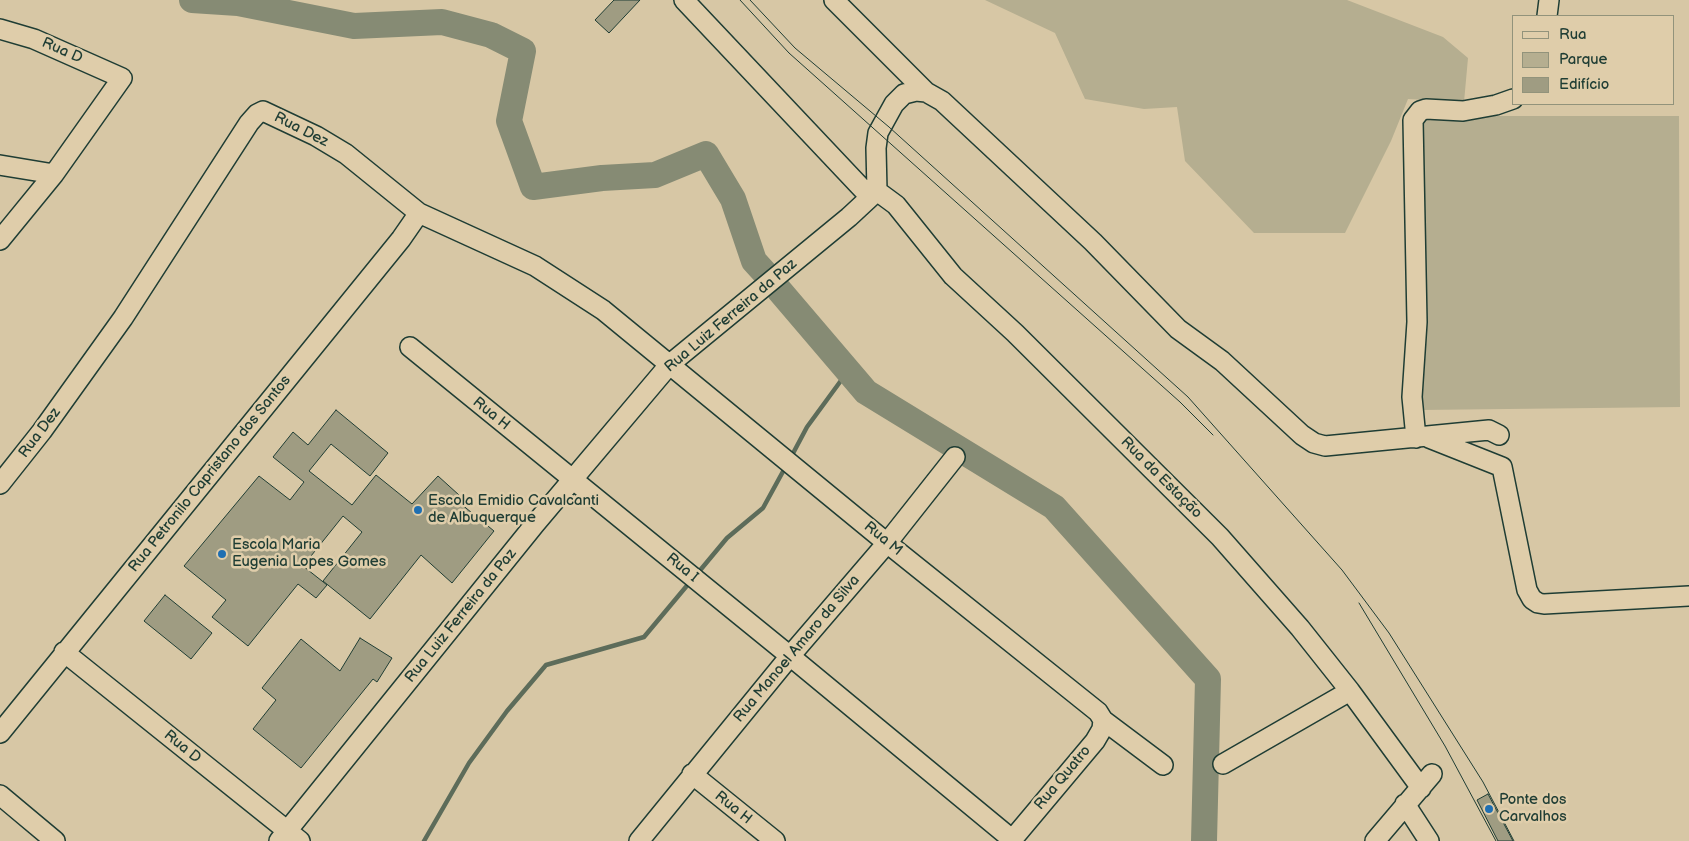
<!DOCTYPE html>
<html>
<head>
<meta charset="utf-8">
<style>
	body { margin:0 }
	#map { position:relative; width:1689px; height:841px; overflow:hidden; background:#d7c7a5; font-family:"Balsamiq Sans",sans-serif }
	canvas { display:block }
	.legend { position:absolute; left:1512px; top:15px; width:162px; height:90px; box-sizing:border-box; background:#dfcdaa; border:1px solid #92937b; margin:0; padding:6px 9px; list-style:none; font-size:15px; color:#1f3d34 }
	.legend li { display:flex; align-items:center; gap:10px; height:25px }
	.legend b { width:25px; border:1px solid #92937b }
</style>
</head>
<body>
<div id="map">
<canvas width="1689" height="841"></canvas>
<ul class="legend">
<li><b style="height:6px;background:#dfcdaa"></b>Rua</li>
<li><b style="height:14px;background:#b5ae90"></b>Parque</li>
<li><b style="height:14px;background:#9f9c82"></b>Edifício</li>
</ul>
</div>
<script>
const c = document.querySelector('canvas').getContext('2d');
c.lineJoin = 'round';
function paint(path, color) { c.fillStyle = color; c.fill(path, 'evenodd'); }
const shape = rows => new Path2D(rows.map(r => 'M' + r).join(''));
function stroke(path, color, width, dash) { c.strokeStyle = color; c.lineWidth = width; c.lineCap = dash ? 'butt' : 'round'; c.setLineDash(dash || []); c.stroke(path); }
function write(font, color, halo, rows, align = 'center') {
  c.font = font + ' "Balsamiq Sans",sans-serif'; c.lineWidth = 5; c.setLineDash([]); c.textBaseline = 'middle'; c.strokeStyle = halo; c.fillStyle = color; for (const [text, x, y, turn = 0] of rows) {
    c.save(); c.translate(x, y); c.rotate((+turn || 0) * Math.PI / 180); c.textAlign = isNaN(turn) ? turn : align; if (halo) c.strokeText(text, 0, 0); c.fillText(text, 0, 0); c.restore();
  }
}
paint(shape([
	[985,0,1347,0,1443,37,1468,58,1464,102,1408,99,1391,141,1345,233,1254,233,1185,161,1177,107,1144,109,1085,99,1055,33],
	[1418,116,1679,116,1680,407,1421,410]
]), '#b5ae90');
stroke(shape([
	[790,459,807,427,848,371],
	[697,574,727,538,763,508,786,466],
	[424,841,469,763,507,711,546,665,644,637,690,582]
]), '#5d6c5a', 4.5);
stroke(shape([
	[192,0,238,3,354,26,442,22,491,35,523,51,509,121,533,187,602,178,655,175,706,154,733,199,754,261,764,272],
	[779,290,866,392,1054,507,1208,679,1204,841]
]), '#868b74', 26);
const building = shape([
	[614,0,640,0,609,33,595,20,614,0],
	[336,410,388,453,370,476,331,444,309,471,352,505,376,475,412,504,438,476,459,495,455,499,494,531,452,583,421,555,370,619,323,581,362,532,343,516,303,566,327,585,316,598,298,584,248,646,212,617,226,600,184,566,259,476,290,500,304,482,273,457,293,432,308,445,336,410],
	[165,595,212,633,191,659,144,621,165,595],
	[360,638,392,658,377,682,373,679,301,768,253,729,276,700,262,688,301,639,340,671,360,638],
	[1488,794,1513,841,1498,841,1477,800,1488,794]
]);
paint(building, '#9f9c82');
stroke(building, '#1f3d34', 1);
const minor = shape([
	[684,0,870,197],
	[834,0,926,92],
	[1547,16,1549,0],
	[0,29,34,39,122,78,54,174,0,240],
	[0,165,54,174],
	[877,191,896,205,953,276,1015,333,1220,537,1300,628,1350,691,1421,788],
	[410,347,790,656,1014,841],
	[1416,438,1412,397,1417,322,1413,120,1420,111,1426,109,1463,111,1496,105,1513,99],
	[1429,438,1502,467,1527,590,1532,599,1538,603,1544,604,1689,596],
	[0,484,42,431,123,318,249,123,257,114,263,111,316,136,346,154,419,213,535,266,603,310,887,543,1098,712,1103,720,1102,729,1095,741,1011,841],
	[64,652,300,841],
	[1103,720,1163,765],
	[0,733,401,239,419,213],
	[1223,764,1350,691],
	[692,774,775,841],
	[0,795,55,841],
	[1405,804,1429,841],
	[279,841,535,524,670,364,849,217,877,191,876,148,878,133,894,104,904,94,916,91,926,92,942,101,1093,242,1178,329,1222,361,1302,435,1314,443,1325,446,1489,430,1499,435],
	[639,841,790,656,887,543,955,457],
	[1375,841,1432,774]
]);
stroke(minor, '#1f3d34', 22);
stroke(minor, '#dfcdaa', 19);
stroke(shape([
	[740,0,789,53,1180,402,1213,435],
	[750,0,795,48,889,127,1188,397,1342,570,1389,633,1483,782,1514,841],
	[1359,603,1445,746,1496,841]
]), '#1f3d34', 1);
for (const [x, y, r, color] of [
	[418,510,5,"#1f6fb2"],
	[222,554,5,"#1f6fb2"],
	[1489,809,5,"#1f6fb2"]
]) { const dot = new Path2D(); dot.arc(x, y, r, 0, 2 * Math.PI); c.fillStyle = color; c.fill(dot); stroke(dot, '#dfcdaa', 2); }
write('15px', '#1f3d34', '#dfcdaa', [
	["Rua D",62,51,24],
	["Rua Dez",301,130,27],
	["Rua Luiz Ferreira da Paz",731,316,-40],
	["Rua H",491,414,39],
	["Rua Dez",40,433,-53],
	["Rua Petronilo Capristano dos Santos",210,474,-51],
	["Rua da Estação",1161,478,45],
	["Rua M",883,539,39],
	["Rua I",682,568,39],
	["Rua Luiz Ferreira da Paz",461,616,-51],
	["Rua Manoel Amaro da Silva",797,649,-50],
	["Rua D",182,747,39],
	["Rua Quatro",1063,778,-50],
	["Rua H",733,808,39]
]);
write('15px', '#1f3d34', '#dfcdaa', [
	["Escola Emidio Cavalcanti",428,501],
	["de Albuquerque",428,518],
	["Escola Maria",232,545],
	["Eugenia Lopes Gomes",232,562],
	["Ponte dos",1499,800],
	["Carvalhos",1499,817]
], 'left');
</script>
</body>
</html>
